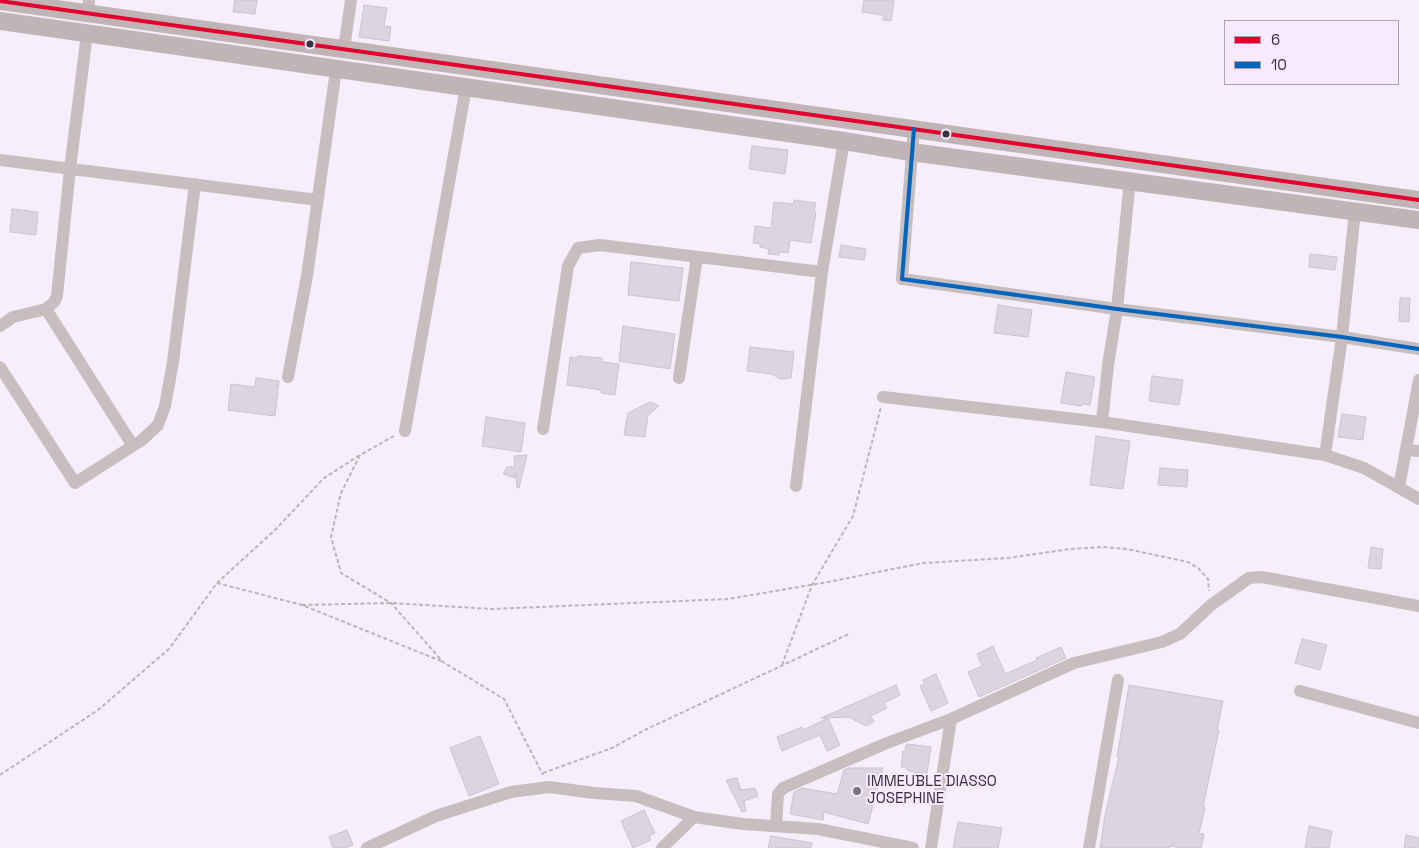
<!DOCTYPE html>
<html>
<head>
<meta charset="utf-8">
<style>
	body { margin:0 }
	#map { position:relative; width:1419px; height:848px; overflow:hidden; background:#f6eefa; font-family:"Space Grotesk",sans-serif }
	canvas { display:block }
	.legend { position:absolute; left:1224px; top:20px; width:175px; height:65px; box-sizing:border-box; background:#f8e9ff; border:1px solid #aca0b2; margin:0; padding:6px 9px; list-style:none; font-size:15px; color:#3a333e }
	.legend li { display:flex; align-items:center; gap:10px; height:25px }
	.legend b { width:25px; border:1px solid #aca0b2 }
</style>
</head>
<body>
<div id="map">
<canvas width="1419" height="848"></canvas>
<ul class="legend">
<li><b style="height:6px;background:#e4002b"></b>6</li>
<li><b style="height:6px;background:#0065bd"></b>10</li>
</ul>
</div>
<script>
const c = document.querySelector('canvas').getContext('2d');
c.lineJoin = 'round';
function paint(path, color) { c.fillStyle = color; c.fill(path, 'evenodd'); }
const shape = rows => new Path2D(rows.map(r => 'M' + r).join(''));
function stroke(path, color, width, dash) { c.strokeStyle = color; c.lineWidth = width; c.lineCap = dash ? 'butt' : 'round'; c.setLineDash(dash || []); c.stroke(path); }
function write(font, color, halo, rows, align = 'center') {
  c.font = font + ' "Space Grotesk",sans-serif'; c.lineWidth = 4; c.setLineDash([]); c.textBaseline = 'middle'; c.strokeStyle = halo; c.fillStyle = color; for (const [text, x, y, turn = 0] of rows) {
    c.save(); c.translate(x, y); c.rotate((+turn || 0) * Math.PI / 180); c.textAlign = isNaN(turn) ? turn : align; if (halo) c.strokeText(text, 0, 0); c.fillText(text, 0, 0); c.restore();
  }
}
const building = shape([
	[235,0,257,0,255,14,233,12,235,0],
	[864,0,894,0,891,21,883,20,883,15,862,12,864,0],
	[364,5,387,8,384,26,391,27,389,41,359,37,364,5],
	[752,146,788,150,785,174,749,169,752,146],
	[794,200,816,203,814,211,816,212,811,243,790,240,788,253,779,252,779,255,768,254,769,249,760,247,760,244,753,243,755,226,771,228,774,202,793,204,794,200],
	[12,209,38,212,36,235,10,232,12,209],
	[841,245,866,249,864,260,839,257,841,245],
	[1310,254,1337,257,1335,270,1309,267,1310,254],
	[631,262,683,268,679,301,628,295,631,262],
	[1400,298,1410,298,1409,322,1399,321,1400,298],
	[998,305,1032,310,1028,337,994,333,998,305],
	[623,326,675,334,670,369,619,361,623,326],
	[750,347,794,352,791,378,780,379,772,374,747,371,750,347],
	[578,356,602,358,602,362,619,364,615,395,601,393,602,390,567,385,570,357,578,358,578,356],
	[1066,372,1095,377,1090,405,1082,404,1082,406,1061,403,1066,372],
	[1152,376,1183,380,1179,405,1149,401,1152,376],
	[256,378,279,381,275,416,228,410,231,384,255,387,256,378],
	[650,402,659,406,648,415,645,437,624,435,628,413,650,402],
	[1342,414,1366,417,1363,440,1338,437,1342,414],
	[486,417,525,423,521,452,482,446,486,417],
	[1096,436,1130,441,1123,489,1090,485,1096,436],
	[527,455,519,488,517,488,516,473,515,478,503,474,507,467,515,467,514,456,527,455],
	[1160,468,1188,470,1187,487,1158,485,1160,468],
	[1371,547,1383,549,1381,569,1368,568,1371,547],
	[1302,639,1327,645,1320,670,1295,663,1302,639],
	[993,646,1005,674,1037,660,1036,658,1061,647,1066,658,979,697,968,672,982,666,977,654,993,646],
	[936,674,948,703,931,711,920,686,925,684,923,680,936,674],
	[896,685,900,695,884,703,887,708,871,716,874,722,866,726,849,717,821,718,896,685],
	[1129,685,1223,701,1217,730,1219,730,1203,807,1205,808,1199,833,1204,834,1201,848,1182,848,1170,846,1170,848,1100,848,1105,815,1119,757,1117,757,1129,685],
	[828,718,840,745,827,751,820,735,782,751,777,737,802,727,803,730,828,718],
	[480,736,499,784,469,796,450,748,480,736],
	[908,744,931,747,927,773,913,772,907,770,907,768,901,767,903,751,905,751,906,745,908,744],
	[849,768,883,768,868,824,824,812,823,820,790,814,794,792,802,788,837,794,844,770,849,768],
	[737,778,741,790,755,788,758,796,744,801,746,811,742,812,726,780,737,778],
	[644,810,655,833,649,836,651,840,633,848,621,821,644,810],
	[958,822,1002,828,998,848,953,848,958,822],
	[1309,826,1332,831,1329,848,1305,848,1309,826],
	[347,830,353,845,344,848,333,848,329,837,347,830],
	[1406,835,1419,838,1419,848,1404,848,1406,835],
	[771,836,812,843,811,848,768,848,771,836]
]);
paint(building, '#dcd5df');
stroke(building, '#cbc4ce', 1);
stroke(shape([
	[394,436,360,455,341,493,331,537,341,573,391,603,443,662,504,699,543,775],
	[217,583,302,605,441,661],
	[302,605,391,603,492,609,728,599,828,582,923,563,1008,558,1070,549,1103,547,1127,549,1188,562,1198,568,1208,579,1209,591],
	[782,665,812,585,853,516,881,407],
	[543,773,612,748,647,729,849,634],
	[0,775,98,710,169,649,217,583,275,530,324,478,360,455]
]), '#bcb4b9', 2, [4, 2.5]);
stroke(shape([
	[88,13,89,0],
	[344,49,351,0],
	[914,129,902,279,1117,309,1342,337,1419,349],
	[0,160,318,200],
	[46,309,133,446],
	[0,326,13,317,46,309,54,302,57,296,70,169,87,34],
	[0,367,75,483,142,440,158,425,165,406,173,362,195,184],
	[288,377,307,276,336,70],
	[679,378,697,257],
	[883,397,1102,422,1325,455,1364,468,1419,499],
	[1102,422,1108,365,1117,309,1130,180],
	[543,429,568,266,578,248,600,245,822,272],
	[405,431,466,87],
	[1406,450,1419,451],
	[1325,455,1342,337,1355,211],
	[796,486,822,272,844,141],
	[1399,487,1419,380],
	[1300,691,1419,723],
	[776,826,778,794,783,788,887,743,951,719,1074,663,1162,642,1180,634,1211,605,1249,578,1262,577,1419,606],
	[367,848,436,816,511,792,549,787,594,793,636,796,694,817,743,824,818,829,913,848],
	[662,848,694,817],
	[931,848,951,719],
	[1089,848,1118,680]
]), '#c8bebf', 12);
stroke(shape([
	[0,1,1419,200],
	[0,21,844,141,911,152,1419,220]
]), '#c0b4b6', 18);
stroke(shape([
	[0,1,1419,200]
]), '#e4002b', 4);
stroke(shape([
	[914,129,902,279,1117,309,1342,337,1419,349]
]), '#0065bd', 4);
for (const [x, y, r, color] of [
	[310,44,4.5,"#3a333e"],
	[946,134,4.5,"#3a333e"],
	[857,791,5,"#7c7480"]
]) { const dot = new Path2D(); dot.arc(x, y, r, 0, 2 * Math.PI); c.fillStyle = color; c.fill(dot); stroke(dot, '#f8e9ff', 2); }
write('15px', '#3a333e', '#f8e9ff', [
	["IMMEUBLE DIASSO",867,782],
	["JOSEPHINE",867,799]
], 'left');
</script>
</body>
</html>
